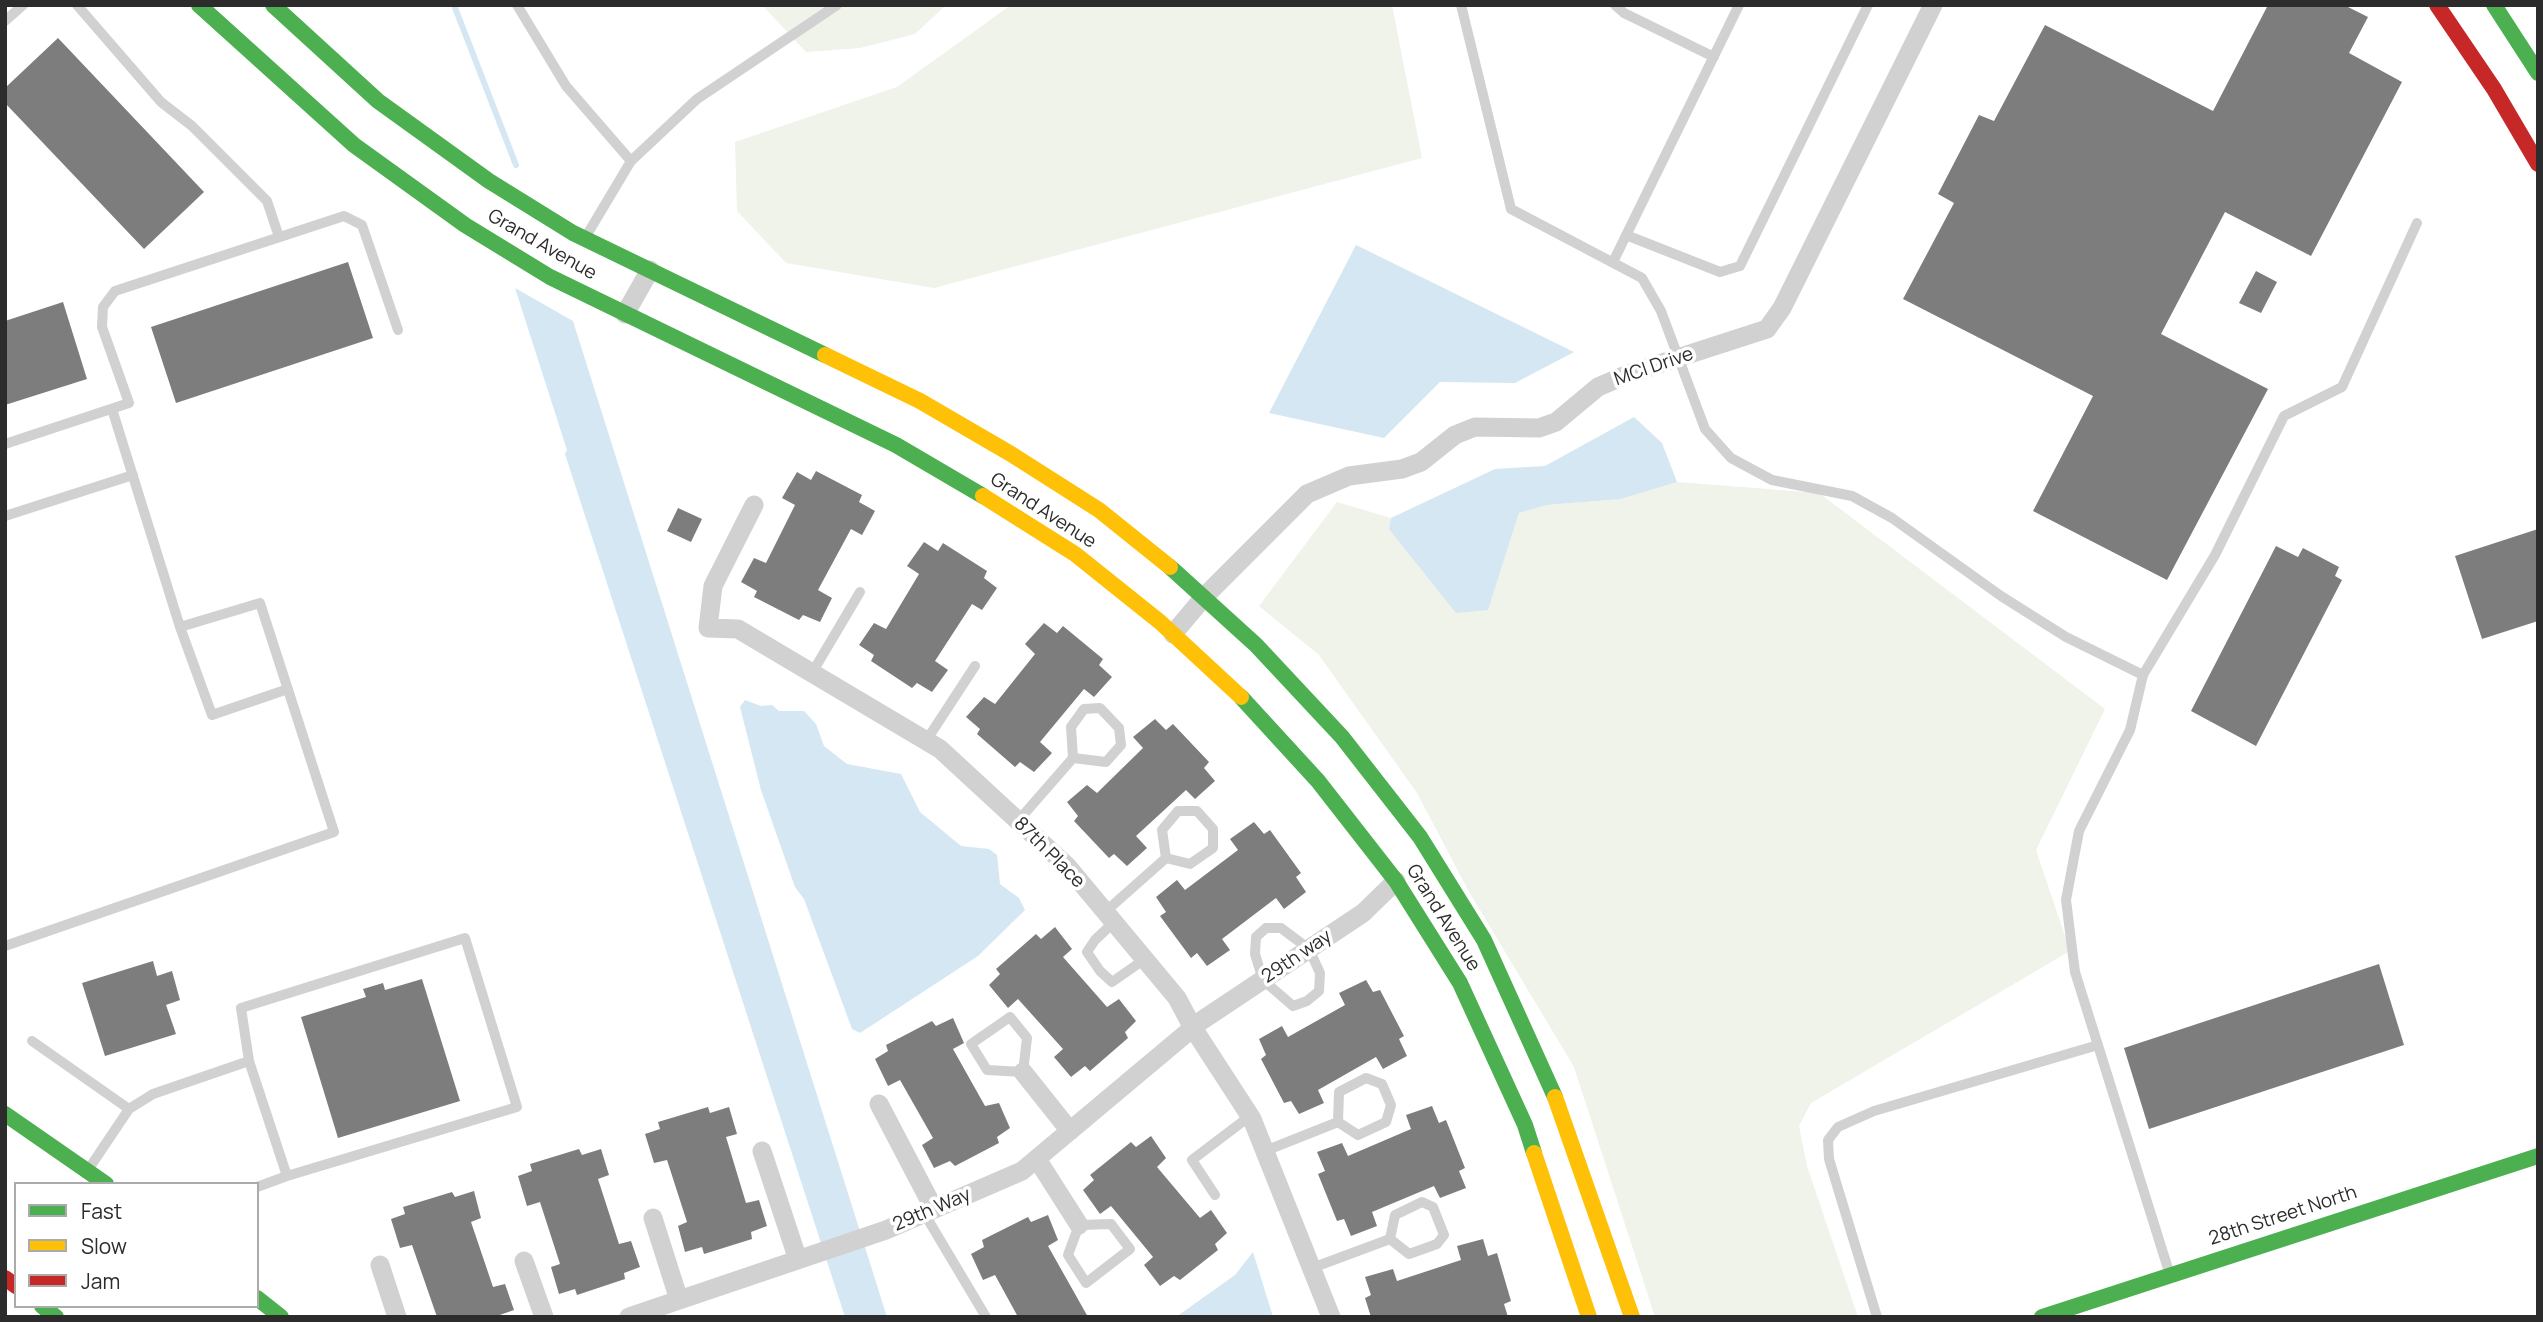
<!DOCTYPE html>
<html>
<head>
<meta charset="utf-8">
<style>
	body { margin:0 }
	#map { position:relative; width:2543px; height:1322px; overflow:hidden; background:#fff; font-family:Manrope,sans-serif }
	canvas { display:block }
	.frame { position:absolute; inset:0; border:7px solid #2c2c2c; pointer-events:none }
	.legend { position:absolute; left:14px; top:1182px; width:245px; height:126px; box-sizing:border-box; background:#fff; border:2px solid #ababab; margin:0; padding:9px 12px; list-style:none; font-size:21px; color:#2c2c2c }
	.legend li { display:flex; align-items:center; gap:14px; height:35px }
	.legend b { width:35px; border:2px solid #ababab }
</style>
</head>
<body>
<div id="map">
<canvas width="2543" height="1322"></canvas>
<div class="frame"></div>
<ul class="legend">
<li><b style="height:9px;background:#4caf50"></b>Fast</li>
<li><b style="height:9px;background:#ffc107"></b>Slow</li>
<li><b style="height:9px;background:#c62828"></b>Jam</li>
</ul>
</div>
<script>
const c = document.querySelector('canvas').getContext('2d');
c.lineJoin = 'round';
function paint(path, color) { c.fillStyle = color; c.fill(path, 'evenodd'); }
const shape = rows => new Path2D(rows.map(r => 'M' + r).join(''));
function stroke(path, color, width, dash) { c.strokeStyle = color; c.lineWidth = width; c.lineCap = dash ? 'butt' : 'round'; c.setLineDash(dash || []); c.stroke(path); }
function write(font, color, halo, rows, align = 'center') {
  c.font = font + ' Manrope,sans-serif'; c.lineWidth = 7; c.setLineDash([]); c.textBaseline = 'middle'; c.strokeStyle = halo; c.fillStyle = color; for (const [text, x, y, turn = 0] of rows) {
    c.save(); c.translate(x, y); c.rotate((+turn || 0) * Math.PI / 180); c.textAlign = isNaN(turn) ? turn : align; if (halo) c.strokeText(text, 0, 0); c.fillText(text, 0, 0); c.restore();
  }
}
paint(shape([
	[762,5,946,5,915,34,860,48,806,52],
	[1011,5,1392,5,1422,158,934,288,786,263,737,211,735,142,897,87],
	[1677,482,1819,493,2105,709,2036,850,2070,951,1811,1103,1799,1126,1807,1166,1858,1317,1655,1317,1574,1067,1468,890,1417,793,1319,655,1259,606,1337,502,1391,518,1389,529,1488,609,1519,513,1547,505,1621,499]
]), '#eff3ea');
paint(shape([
	[1356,245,1574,352,1515,383,1440,382,1384,438,1269,413],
	[515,288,573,321,887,1317,845,1317,565,454,567,450],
	[1634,417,1662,443,1677,482,1621,499,1547,505,1519,513,1488,610,1456,613,1389,529,1391,518,1495,469,1545,466],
	[745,700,761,706,772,705,779,711,804,711,816,724,824,746,847,764,901,774,920,812,961,846,989,849,997,855,1000,884,1019,898,1025,910,978,956,860,1033,852,1029,804,899,795,887,761,790,740,707],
	[1253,1252,1273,1317,1176,1317,1235,1275]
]), '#d4e7f2');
stroke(shape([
	[454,5,516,165]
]), '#d4e7f2', 6);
paint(shape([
	[2268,5,2344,5,2368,17,2349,53,2402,82,2311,256,2225,212,2161,334,2268,389,2167,580,2033,511,2093,396,1903,299,1954,203,1938,194,1979,115,1994,121,2045,25,2213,111],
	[58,38,204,192,144,249,5,103,5,88],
	[348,262,373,338,176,403,151,327],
	[2256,271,2277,282,2261,313,2239,303],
	[63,302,87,379,5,405,5,321],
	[816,471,862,495,859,502,875,511,862,535,851,529,818,590,832,598,820,622,803,615,799,620,754,597,757,591,741,582,754,558,766,563,795,505,782,498,797,472,811,480],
	[678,508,702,519,691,542,667,531],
	[2538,529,2538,621,2482,639,2455,556],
	[924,542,938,551,943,543,987,571,984,578,997,588,982,610,972,604,935,661,948,670,932,692,917,683,912,688,871,661,874,655,859,645,874,623,886,629,919,574,907,566],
	[2276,546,2298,557,2303,548,2339,567,2335,576,2342,580,2256,746,2191,711],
	[1044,623,1057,633,1063,626,1103,659,1099,665,1112,677,1094,697,1084,689,1040,742,1052,753,1034,772,1020,762,1015,767,977,734,980,729,966,717,984,697,995,704,1035,654,1025,644],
	[1155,719,1166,730,1173,724,1209,762,1204,768,1215,781,1195,799,1186,790,1136,836,1147,848,1127,866,1114,854,1109,858,1074,821,1078,816,1067,802,1087,785,1097,793,1143,748,1133,737],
	[1254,822,1264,834,1270,830,1301,873,1296,877,1306,892,1284,909,1276,898,1222,939,1230,950,1207,966,1197,953,1191,958,1160,916,1166,912,1156,897,1177,880,1185,890,1238,850,1230,839],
	[1055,927,1072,949,1063,957,1107,1007,1119,999,1136,1021,1125,1032,1128,1038,1090,1071,1085,1066,1071,1077,1054,1057,1063,1049,1018,999,1008,1008,989,985,1000,974,996,969,1036,934,1041,939],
	[153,961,157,976,172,971,180,1000,166,1005,176,1034,105,1056,82,983],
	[2379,964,2404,1045,2149,1129,2124,1048],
	[422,979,460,1101,338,1138,301,1017,366,997,363,989,383,983,385,990],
	[1366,980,1373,992,1380,990,1404,1036,1399,1039,1407,1056,1383,1069,1376,1057,1318,1090,1324,1103,1299,1114,1291,1101,1284,1103,1261,1059,1266,1055,1259,1039,1282,1026,1288,1037,1345,1005,1339,993],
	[953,1018,964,1043,953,1049,985,1106,999,1103,1010,1128,997,1137,999,1143,955,1166,950,1161,934,1168,922,1145,933,1138,900,1080,888,1086,875,1059,888,1051,886,1045,932,1021,936,1026],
	[1432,1106,1439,1123,1446,1120,1465,1168,1459,1171,1466,1188,1440,1198,1434,1186,1372,1212,1377,1226,1351,1236,1344,1219,1337,1221,1318,1174,1325,1171,1317,1152,1342,1143,1348,1156,1411,1129,1406,1115],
	[708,1107,710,1113,729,1107,737,1134,726,1137,746,1203,759,1200,767,1226,751,1232,752,1239,704,1254,702,1247,685,1252,678,1226,687,1222,667,1160,654,1163,645,1134,660,1129,658,1122],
	[1151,1136,1166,1158,1157,1167,1200,1218,1211,1210,1227,1233,1215,1244,1218,1250,1180,1280,1174,1276,1160,1286,1144,1265,1153,1257,1111,1206,1100,1214,1083,1190,1094,1180,1090,1175,1131,1142,1136,1147],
	[579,1149,582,1155,601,1149,609,1175,598,1179,619,1244,631,1241,640,1267,624,1273,625,1279,577,1295,575,1289,559,1294,551,1267,560,1264,540,1202,527,1206,518,1176,532,1171,530,1164],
	[474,1191,481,1218,471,1222,493,1287,505,1284,514,1310,494,1317,437,1317,412,1245,400,1248,391,1219,405,1214,403,1207,452,1192,455,1197],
	[1048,1215,1058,1240,1048,1246,1088,1317,1018,1317,995,1275,983,1280,971,1254,984,1247,982,1240,1028,1217,1031,1222],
	[1483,1239,1488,1256,1497,1253,1511,1301,1504,1304,1508,1317,1371,1317,1365,1298,1371,1295,1365,1277,1393,1269,1397,1281,1461,1260,1457,1246]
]), '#7d7d7d');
stroke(shape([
	[77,5,161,102,192,126,267,201,279,237],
	[517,5,566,86,631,161],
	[1461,5,1511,209,1642,278,1661,311,1705,429,1731,458,1772,480,1852,496,1892,518,2001,596,2066,637,2143,675,2130,730,2079,831,2066,900,2075,972,2170,1275],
	[1615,5,1624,13,1714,57],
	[5,21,23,5],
	[1626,235,1720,272,1740,266,1868,5],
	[585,238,631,161,697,99,837,5],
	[1613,262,1739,5],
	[5,444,129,403,102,327,103,307,115,291,344,216,362,225,398,330],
	[5,516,133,475],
	[180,627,212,715,288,689],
	[812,673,860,592],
	[2143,675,2215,555,2284,416,2342,387,2417,223],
	[926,741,975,666],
	[1178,811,1197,811,1213,829,1213,848,1190,864,1166,858,1162,830,1178,811],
	[1018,821,1073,758,1071,727,1084,709,1100,708,1119,728,1121,745,1106,762,1073,758],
	[1105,912,1166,858],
	[1114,922,1095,940,1087,952,1100,971,1112,982,1145,959],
	[1266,928,1281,928,1309,949,1320,973,1319,991,1307,1001,1293,1006,1263,980,1255,954,1256,937,1266,928],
	[5,946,334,832,260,603,180,627,112,409],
	[1010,1017,1027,1038,1023,1072,987,1070,971,1044,1010,1017],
	[32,1041,129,1109],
	[249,1061,241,1008,465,938,517,1107,287,1176],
	[1265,1151,1338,1122,1339,1092,1366,1078,1382,1084,1391,1105,1386,1122,1358,1135,1338,1122],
	[88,1170,129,1109,153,1094,249,1061,287,1176,257,1187],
	[1215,1195,1192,1160,1250,1116],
	[924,1213,986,1317],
	[1111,1224,1130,1249,1086,1283,1068,1255,1079,1225,1111,1224],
	[1312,1268,1390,1239,1395,1215,1422,1202,1433,1207,1444,1235,1437,1244,1409,1254,1390,1239],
	[1877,1317,1829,1159,1828,1140,1838,1127,1874,1111,2098,1045]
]), '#d1d1d1', 10);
stroke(shape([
	[625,314,650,270],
	[754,505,713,586,708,628,738,629,940,749,1068,867,1177,998,1193,1028,1252,1119,1331,1317],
	[1173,634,1204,597,1307,494,1349,476,1402,469,1421,462,1455,435,1475,427,1539,428,1556,422,1598,387,1628,374,1767,329,1782,308,1933,5],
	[1023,1072,1070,1131],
	[879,1104,934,1209],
	[762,1151,798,1260],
	[1037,1159,1079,1225],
	[653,1218,679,1300],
	[524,1261,544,1317],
	[380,1265,397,1317],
	[629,1317,886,1230,1022,1171,1201,1021,1363,913,1396,881]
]), '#d1d1d1', 19);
stroke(shape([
	[199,5,354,145,465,225,550,277,896,445,983,496],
	[273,5,378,101,489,181,573,233,825,355],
	[2494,5,2538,73],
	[1170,567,1256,645,1342,737,1420,837,1484,940,1555,1097],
	[1241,697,1318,781,1396,881,1460,983,1525,1125,1534,1153],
	[5,1114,106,1184],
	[257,1298,281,1317],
	[42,1306,56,1317],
	[2042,1317,2538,1156]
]), '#4caf50', 16);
stroke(shape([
	[825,355,920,401,1011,454,1099,510,1170,567],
	[983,496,1075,554,1160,622,1241,697],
	[1555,1097,1632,1317],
	[1534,1153,1589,1317]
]), '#ffc107', 16);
stroke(shape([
	[2437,5,2494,89,2538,164],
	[5,1278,16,1286]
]), '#c62828', 16);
write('19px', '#2c2c2c', '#fff', [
	["Grand Avenue",542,245,30],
	["MCI Drive",1654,367,-19],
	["Grand Avenue",1043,511,33],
	["87th Place",1049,853,45],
	["Grand Avenue",1443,918,58],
	["29th way",1297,957,-34],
	["29th Way",932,1210,-23],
	["28th Street North",2283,1216,-18]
]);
</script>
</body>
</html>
